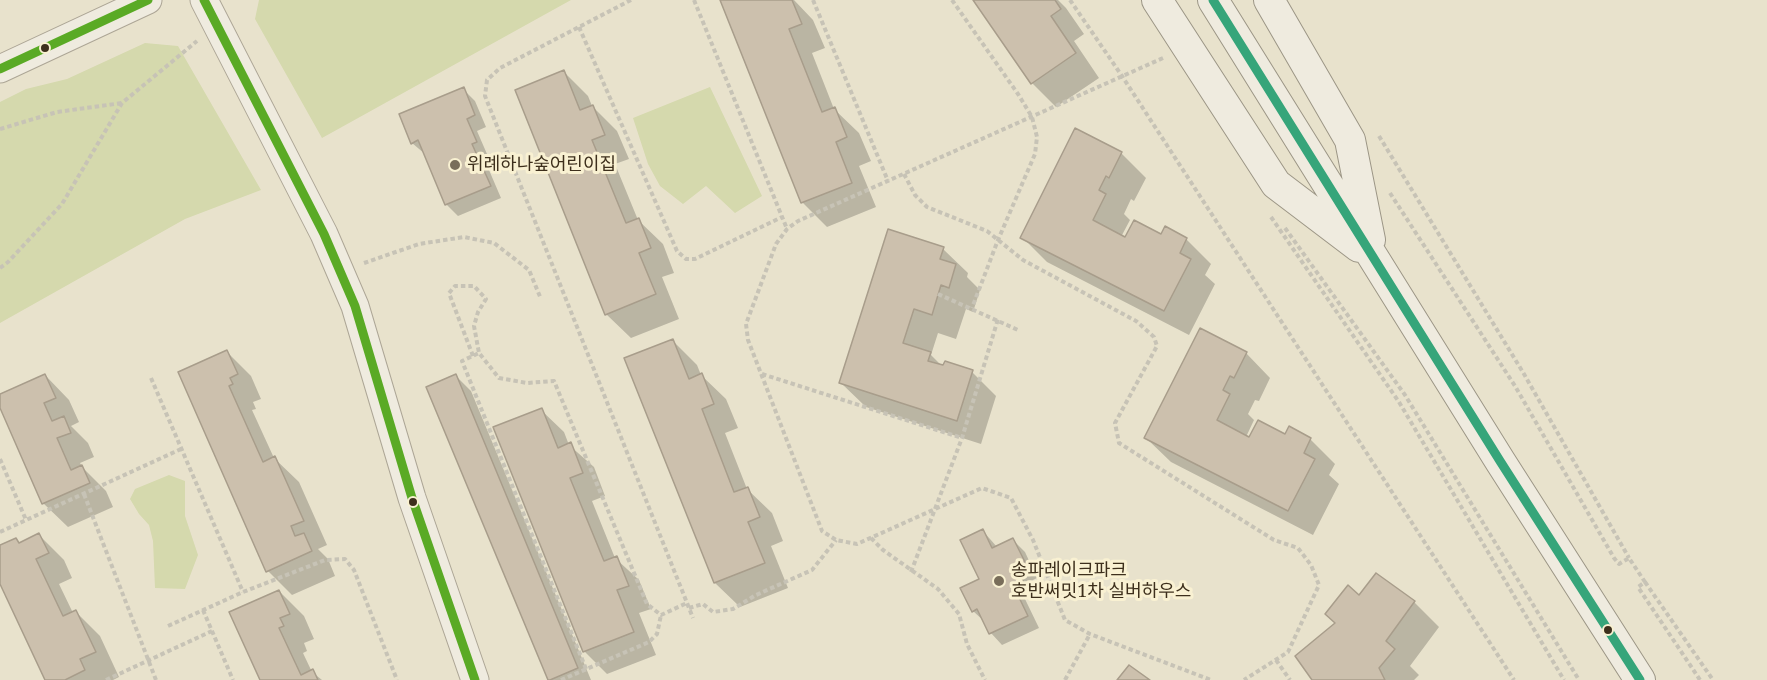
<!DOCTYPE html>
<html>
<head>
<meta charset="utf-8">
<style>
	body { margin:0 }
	canvas { display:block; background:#e8e2cc }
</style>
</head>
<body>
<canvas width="1767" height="680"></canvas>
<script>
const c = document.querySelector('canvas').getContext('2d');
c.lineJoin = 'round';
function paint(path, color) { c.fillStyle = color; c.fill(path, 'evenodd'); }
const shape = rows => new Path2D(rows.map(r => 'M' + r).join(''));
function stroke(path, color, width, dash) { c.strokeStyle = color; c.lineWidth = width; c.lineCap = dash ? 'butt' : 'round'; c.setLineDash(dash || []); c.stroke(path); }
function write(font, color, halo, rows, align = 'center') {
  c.font = font + ' "Noto Serif","Noto Sans KR",serif'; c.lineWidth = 6; c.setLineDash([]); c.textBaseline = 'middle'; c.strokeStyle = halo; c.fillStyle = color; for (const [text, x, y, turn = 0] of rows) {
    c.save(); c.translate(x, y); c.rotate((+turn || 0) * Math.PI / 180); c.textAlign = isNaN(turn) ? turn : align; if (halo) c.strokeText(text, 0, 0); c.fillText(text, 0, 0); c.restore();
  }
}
paint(shape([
	[259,0,571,0,322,138,255,19],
	[145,43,178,46,261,190,185,219,0,323,0,102,26,89,67,79],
	[710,87,762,196,735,213,706,186,683,204,660,186,648,164,633,118],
	[169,475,185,481,185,516,198,555,185,589,155,588,153,541,149,525,139,514,130,499,135,489]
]), '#d5d9ad');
paint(shape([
	[722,0,794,0,813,20,825,48,812,53,834,109,859,133,871,161,859,166,876,207,827,227,803,203],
	[975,0,1058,0,1066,8,1084,34,1074,41,1099,78,1056,107,1032,83],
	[564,72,588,96,592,106,617,131,629,159,615,164,638,220,663,244,674,273,662,277,679,319,631,338,606,314],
	[463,89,475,101,486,127,477,131,487,154,483,156,501,198,458,216,446,204,425,154,412,143],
	[1076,130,1121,153,1146,178,1134,201,1131,199,1124,214,1130,220,1121,237,1125,239,1186,239,1211,264,1205,275,1215,284,1189,335,1047,262,1022,237],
	[943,249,968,273,967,277,980,290,973,312,966,309,956,339,938,333,931,355,944,368,972,372,996,396,981,444,866,407,841,383],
	[673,341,697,365,701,375,726,399,738,428,725,433,747,489,772,513,783,541,771,546,788,588,740,607,715,583,626,359],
	[227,352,251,376,261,399,253,402,256,409,252,410,274,458,299,482,327,545,318,549,328,559,335,576,292,595,268,571,180,373],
	[1246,353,1270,378,1259,401,1255,400,1248,414,1254,420,1246,437,1249,439,1286,436,1310,439,1335,464,1329,475,1339,484,1313,535,1171,462,1146,438],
	[45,375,69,400,79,422,71,426,88,443,94,457,80,463,83,468,106,491,113,507,68,527,43,503,0,404,0,395],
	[456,376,471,391,591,680,549,680],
	[541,410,564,432,569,445,594,467,605,496,592,501,615,558,639,580,651,609,639,613,656,655,607,674,584,651],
	[983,531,997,547,1013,540,1025,552,1037,578,1029,582,1035,595,1025,599,1039,628,1002,645,991,633,986,623,973,611,981,580],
	[39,535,64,560,72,578,59,584,73,613,76,612,100,636,119,677,113,680,47,680,0,580,0,547,16,540,20,544],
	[1377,575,1414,602,1439,627,1410,666,1419,675,1414,680,1314,680,1337,624],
	[279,591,304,616,314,639,304,643,307,651,303,653,312,672,322,680,261,680]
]), '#0003');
const building = shape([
	[720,0,792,0,802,24,789,29,822,112,835,107,847,137,836,142,852,183,801,203,720,0],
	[973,0,1055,0,1061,9,1051,16,1076,53,1031,84,973,0],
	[564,70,580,110,593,105,605,135,592,140,626,223,639,218,651,248,639,253,656,294,605,315,515,90,564,70],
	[464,87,475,115,467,119,477,142,472,144,491,186,445,205,418,140,411,144,399,114,464,87],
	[1075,128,1122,152,1109,178,1106,176,1099,190,1106,194,1093,220,1125,237,1134,220,1161,234,1165,226,1187,238,1180,253,1191,259,1164,311,1020,238,1075,128],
	[888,229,944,247,940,259,956,264,949,288,941,285,932,315,914,309,903,343,931,352,928,361,943,365,945,361,973,370,957,421,839,383,888,229],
	[1200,328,1247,352,1234,378,1230,376,1223,390,1230,394,1217,420,1249,437,1258,420,1285,434,1289,426,1311,438,1304,453,1315,459,1288,511,1144,438,1200,328],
	[673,339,689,379,702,373,714,404,702,409,734,492,748,487,760,517,748,522,765,563,714,583,624,358,673,339],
	[227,350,238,374,230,378,233,384,229,386,263,462,275,456,304,521,291,526,295,536,304,533,312,551,266,572,178,372,227,350],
	[45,374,56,398,44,403,52,421,64,416,71,433,57,438,71,470,82,465,90,483,42,504,0,408,0,394,45,374],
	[456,374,578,668,550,680,548,680,426,387,456,374],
	[542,408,558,448,571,442,583,473,570,478,604,561,617,556,629,586,617,590,634,632,583,652,493,427,542,408],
	[983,529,992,548,1013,538,1027,566,1018,570,1024,583,1014,587,1028,616,989,634,977,609,972,612,960,588,979,579,960,540,983,529],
	[39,533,49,553,36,559,63,616,76,610,96,652,80,659,85,670,65,680,45,680,0,584,0,545,16,538,19,543,39,533],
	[1376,573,1415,601,1386,641,1395,649,1379,668,1385,680,1312,680,1295,656,1335,623,1325,614,1348,585,1359,595,1376,573],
	[279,590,290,614,280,618,284,626,279,628,301,675,313,669,318,680,260,680,229,612,279,590],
	[1129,665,1150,680,1117,680,1129,665]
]);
paint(building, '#ccc0ad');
stroke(building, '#a89d8b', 1.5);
const tertiary = shape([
	[204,0,324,234,355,306,412,498,475,680],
	[0,69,148,0]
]);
const secondary = shape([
	[1157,0,1276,184,1359,247],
	[1213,0,1500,461,1640,680],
	[1269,0,1350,140,1370,240]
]);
stroke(tertiary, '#ada696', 29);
stroke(secondary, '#9c9686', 32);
stroke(shape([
	[631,0,500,68,487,80,485,96,693,618],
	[694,0,787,229],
	[813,0,888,181],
	[952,0,1018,94,1032,117,1037,137,1035,154,998,240,972,308],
	[1070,0,1122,76,1514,680],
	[579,27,677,251,686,259,695,259,782,217],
	[1163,58,798,221,787,229,776,244,746,324,748,340,822,531,836,540,857,544,982,488,1011,498,1033,540,1065,620,1090,634,1211,680],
	[0,129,57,112,122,103],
	[1379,136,1524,374,1629,558],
	[904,174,915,195,927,207,987,231,1023,260,1136,321,1154,337,1157,346,1115,423,1119,443,1274,540,1298,548,1311,565,1319,585,1288,652,1244,680],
	[1390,193,1515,386,1614,558,1619,564,1629,558,1645,582,1638,587,1700,680],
	[1271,217,1399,402,1564,680],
	[1285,228,1405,395,1579,680],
	[364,263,419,244,464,237,494,243,529,270,541,299],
	[0,268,8,262,62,204,122,103,197,41],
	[938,294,1018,330],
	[473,356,449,293,455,286,474,286,486,299,478,312,474,326,479,353],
	[762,374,962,438],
	[151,378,243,592],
	[0,459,26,520],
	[84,494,156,680],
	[0,532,181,449],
	[871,538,883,550,938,589,959,614,967,644,985,680],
	[911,572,962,438,998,319],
	[1645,582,1713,680],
	[689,608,703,604,713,612,733,609,756,595,812,570,836,540],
	[203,610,233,680],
	[168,626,243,592,325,560,345,559,354,570,397,680],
	[1276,660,1290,680],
	[586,669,462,361,479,353,499,378,527,383,554,381,647,604,661,615,687,603],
	[106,680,212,631],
	[561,680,649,642,657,634,661,615],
	[1065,680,1090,634]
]), '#c7c3b6', 4, [4.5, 3]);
stroke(tertiary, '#efebdf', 27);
stroke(secondary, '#efebdf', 30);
stroke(shape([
	[204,0,324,234,355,306,412,498,475,680],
	[0,69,148,0]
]), '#5aaa25', 9);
stroke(shape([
	[1213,0,1500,461,1640,680]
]), '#36a57a', 9);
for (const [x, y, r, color] of [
	[45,48,5,"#3d2f1c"],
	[455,165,6,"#796e5a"],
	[413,502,5,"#3d2f1c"],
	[999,581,6,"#796e5a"],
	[1608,630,5,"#3d2f1c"]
]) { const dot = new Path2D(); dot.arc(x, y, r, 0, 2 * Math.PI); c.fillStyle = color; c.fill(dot); stroke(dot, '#f9f1d2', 2); }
write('18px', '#3d2f1c', '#f9f1d2', [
	["위례하나숲어린이집",467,165],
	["송파레이크파크",1011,571],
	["호반써밋1차 실버하우스",1011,592]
], 'left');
</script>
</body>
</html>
